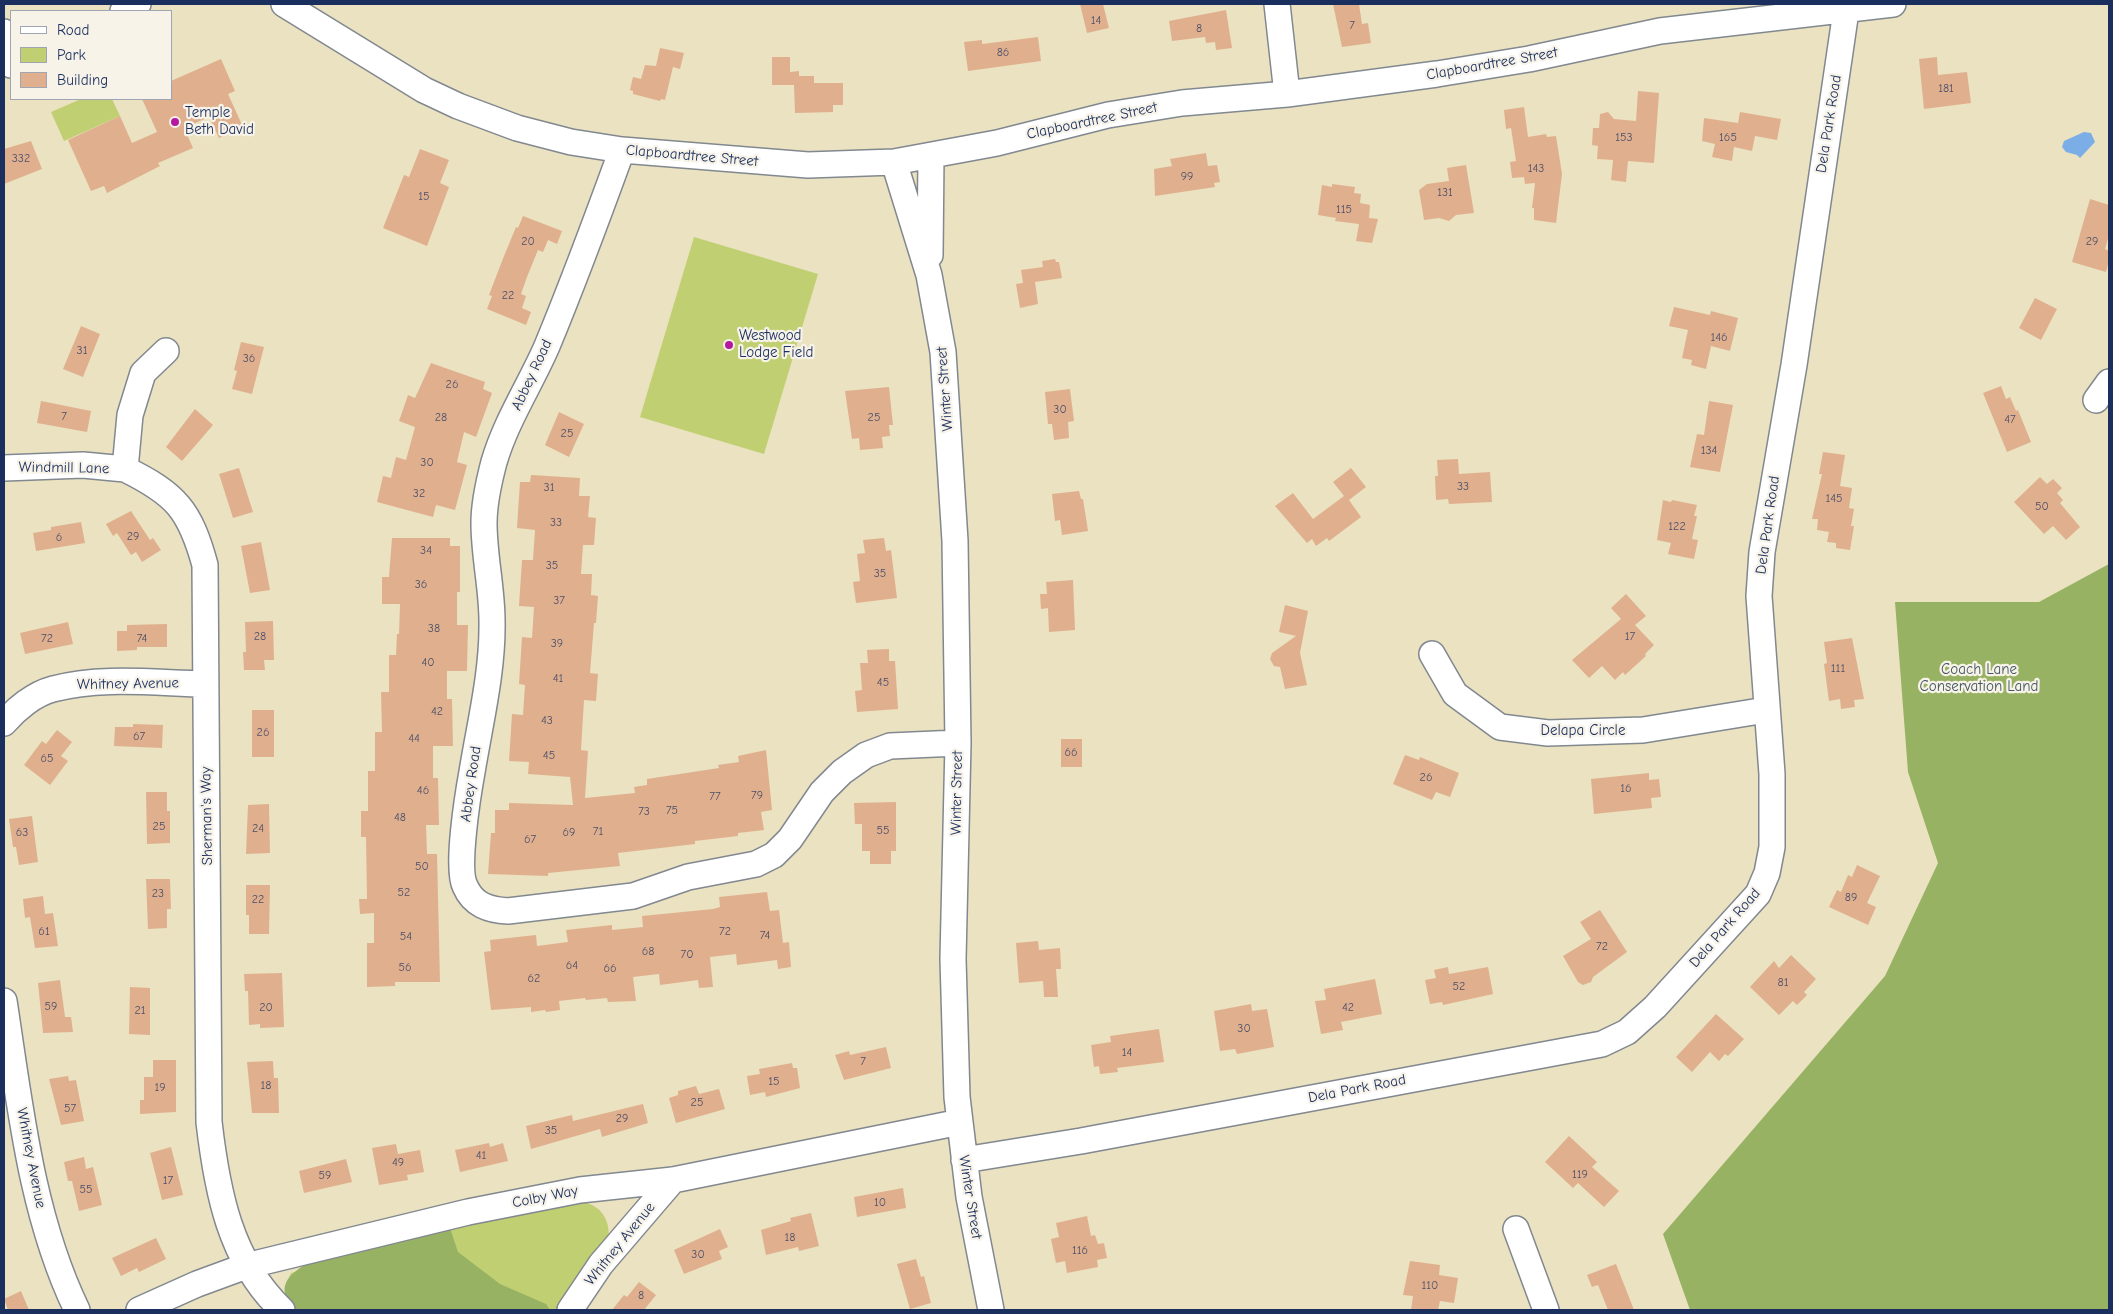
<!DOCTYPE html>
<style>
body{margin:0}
#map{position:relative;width:2113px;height:1314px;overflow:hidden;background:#eae2c0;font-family:"Comic Neue",sans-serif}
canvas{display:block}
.frame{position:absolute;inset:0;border:5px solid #1b2f5e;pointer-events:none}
.legend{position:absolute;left:10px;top:10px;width:162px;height:90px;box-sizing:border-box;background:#f7f3e8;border:1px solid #9fa5b1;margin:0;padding:6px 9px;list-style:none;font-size:15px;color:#1b2f5e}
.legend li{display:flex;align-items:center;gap:10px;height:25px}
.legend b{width:25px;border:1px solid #9fa5b1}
</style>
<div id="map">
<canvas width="2113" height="1314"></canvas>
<div class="frame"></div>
<ul class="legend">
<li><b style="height:6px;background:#fff"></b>Road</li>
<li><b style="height:14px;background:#c0cf71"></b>Park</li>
<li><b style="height:14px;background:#e0b08e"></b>Building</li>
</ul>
</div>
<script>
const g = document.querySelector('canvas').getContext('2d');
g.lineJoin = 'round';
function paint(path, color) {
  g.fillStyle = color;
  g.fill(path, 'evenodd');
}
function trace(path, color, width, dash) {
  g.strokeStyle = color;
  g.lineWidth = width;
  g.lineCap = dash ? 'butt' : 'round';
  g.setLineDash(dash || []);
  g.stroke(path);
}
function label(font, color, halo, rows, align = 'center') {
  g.font = font + ' "Comic Neue",sans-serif';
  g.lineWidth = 4.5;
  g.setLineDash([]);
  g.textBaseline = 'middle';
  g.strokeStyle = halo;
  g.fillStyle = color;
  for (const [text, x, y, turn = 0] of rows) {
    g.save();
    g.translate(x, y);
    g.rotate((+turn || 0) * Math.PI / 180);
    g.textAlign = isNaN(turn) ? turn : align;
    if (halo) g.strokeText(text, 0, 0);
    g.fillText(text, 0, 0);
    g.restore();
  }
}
const green = new Path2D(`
 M81,99H112L120,116L64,141L51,112Z
 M694,237L818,274L764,454L640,417Z
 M579,1201C600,1205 609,1216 609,1237L559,1310H296C286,1296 283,1290 291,1273L450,1228Z`);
const forest = new Path2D(`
 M2109,564V1310H1690L1663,1234L1885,976L1938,863L1908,772L1895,602H2039Z
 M450,1228L458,1252L500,1284L546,1304L550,1310H296C274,1289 287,1275 308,1263Z`);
const water = new Path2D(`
 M2084,132L2091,133L2095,142L2080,158L2077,155L2066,152L2062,147L2064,141Z`);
const building = new Path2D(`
 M1080,4H1103L1109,28L1087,33Z
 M1333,4H1359L1362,24L1368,23L1371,43L1342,47Z
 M1226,10L1232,48L1216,50L1215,42L1206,43L1205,37L1172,41L1169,21Z
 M1038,37L1041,61L968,71L964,42L982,40V44Z
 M660,48L684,53L680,69L673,67L665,100L661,99L660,101L633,94V91L630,90L633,77L641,79L645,65L656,66Z
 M772,57H790V72L799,71V76H814V83H843V105H833V112L795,113L794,85H772Z
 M1937,57L1938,75L1967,72L1971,103L1924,109L1919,59Z
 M221,59L235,91L228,94L243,127L219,138L209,117L184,128L193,148L158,163L160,166L107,193L104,186L91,191L68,140L120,116L132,143L157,132L142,99H171V81Z
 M1638,91L1659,93L1654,163L1628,161L1626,182L1611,180L1613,160L1597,159L1598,146L1592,145L1593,128H1599L1600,114L1608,112L1614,119L1636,121Z
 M1524,107L1528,137L1546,134L1547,137L1556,136L1562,174L1556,223L1534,220V208H1532L1535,183L1525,184L1524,177L1512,178L1510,162L1516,161L1511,128L1506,129L1504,110Z
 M1740,112L1781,119L1777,140L1755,136L1752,151L1734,147L1732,161L1712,157L1715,144L1702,141L1704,118L1738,123Z
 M31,141L42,169L4,184V149Z
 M420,149L449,160L440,183L449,187L427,246L383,228L404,175L409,177Z
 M1206,153L1208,166L1217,165L1220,182L1214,183L1215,187L1155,196L1154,169L1172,166L1170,159Z
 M1466,165L1474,213L1456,215L1449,221L1439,218L1424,220L1419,190L1427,184L1449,181L1447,168Z
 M1332,184L1355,187L1354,193L1361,194L1360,203L1370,205L1369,218L1378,219L1372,243L1356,241L1359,224L1335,221L1336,218L1318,215L1322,185L1332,187Z
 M2090,199L2109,205V235L2105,249L2109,251V260L2106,272L2072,262Z
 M523,216L562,231L557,244L548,240L543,252L538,250L527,277L521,294L526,296L522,308L531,312L526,325L487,309L492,296L489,295L504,256L516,227L518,228Z
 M1055,259L1056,262H1059L1062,278L1035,282L1038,304L1020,308L1016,284L1023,283L1021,270L1043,267L1042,261Z
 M2035,298L2057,309L2041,340L2019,328Z
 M1674,307L1710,315L1711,311L1738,318L1730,351L1711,346L1706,369L1691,365L1692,360L1682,358L1688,330L1669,326Z
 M81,326L100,334L83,377L63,369Z
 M241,342L264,347L252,394L232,389L237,371L234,370Z
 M431,363L485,382L483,389L492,393L476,437L464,432L457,462L467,465L455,510L436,505L433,517L377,502L383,476L391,478L396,457L406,460L415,427L399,421L408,395L415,398Z
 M2001,386L2006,399L2010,397L2016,411L2018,410L2031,442L2007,452L1983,393Z
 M889,387L893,425H889L890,436L882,437L883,448L860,450L859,438L852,439L845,391Z
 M1070,389L1074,421L1068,422L1069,438L1054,440L1052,424H1048L1045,392Z
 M41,401L91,411L87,432L37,423Z
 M1709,401L1733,405L1720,472L1690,467L1697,434L1704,435Z
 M195,409L213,425L182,461L166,447Z
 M559,412L584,424L569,457L545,445Z
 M1823,452L1845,455L1840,486L1852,488L1849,508L1854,509L1851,526H1854L1850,550L1836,548V543L1827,542L1829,532L1817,530L1818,519H1812L1822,474H1819Z
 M1458,459L1459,474L1490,472L1492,502L1449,504L1448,499L1436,500L1435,476H1438L1437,460Z
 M239,468L253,512L233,518L219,474Z
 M1351,468L1366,487L1349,500L1361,517L1329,541L1327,538L1316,546L1312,539L1307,543L1275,506L1293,493L1313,519L1344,496L1333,482Z
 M531,475L580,478L579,496H590L588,517L596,518L594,545H583L581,574H592L591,595L598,596L596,623H594L590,673L598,674L596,701L584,700L581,750L588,751L585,798L635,793L634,787L647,785V779L719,768L718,765L739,762L738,756L766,750L772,810L761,812L764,830L738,833V836L695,841V844L618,853L620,866L548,873V876L488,874L491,833H495V810H509V803L573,805L570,777L528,774L529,762L509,761L512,714L523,715L525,685L519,684L522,637L532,638L534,607L519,606L522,560H533L535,530L517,528L520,482H530Z
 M2040,477L2047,484L2053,479L2062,488L2057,493L2063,500L2060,503L2080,527L2066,540L2053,526L2044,534L2014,502Z
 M1079,491L1081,499H1083L1088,531L1062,535L1060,520L1055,521L1052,494Z
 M1663,500L1671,502L1672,500L1697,505L1694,516H1697L1692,539L1698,540L1694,559L1668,554L1671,543L1657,540Z
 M131,511L150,540L153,538L161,550L142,562L136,552L131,555L117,533L113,536L106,524Z
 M81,522L85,543L36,551L33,533L51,530V527Z
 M392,538H450V546H460V592H457V625H468L467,671H447V699H452L453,746H433V778H438L439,825H426L427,854H437L440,982H395V986L367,987V943H374V913L360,914L359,899H367L366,837H361V811H368V771H375V732H382L381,692H389V655H396L397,634H399L400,604H382V577H389Z
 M884,538L886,551L891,550L897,598L856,603L853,582L860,581L857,554L865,553L863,540Z
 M261,542L270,590L250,593L241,546Z
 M1073,580L1075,630L1049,632L1048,608L1041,609L1040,594H1047L1046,582Z
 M1626,594L1646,616L1635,625L1654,645L1645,654L1646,656L1625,675L1623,672L1615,680L1602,666L1589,678L1572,660L1621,619L1611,608Z
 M1285,605L1308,611L1300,653L1307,685L1285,689L1280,667L1274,666L1270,659L1272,653L1296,636L1279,632Z
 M273,621L274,660H264L265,670H244L243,652H246L245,622Z
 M68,622L73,644L25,654L20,633Z
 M167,624V647H137V650L117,651V631H127V625Z
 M1852,638L1864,699L1854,700L1855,707L1841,709L1840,699L1829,701L1824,664L1827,663L1824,642Z
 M889,649V661H895L898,709L857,712L855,691L862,690L860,663H868L867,650Z
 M252,710H274V757H252Z
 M133,724L163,725L162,748L114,746L115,727H133Z
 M57,730L72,742L61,756L68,761L50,785L24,765L42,741L46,744Z
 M1061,739H1082V767H1061Z
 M1405,755L1419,760L1420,757L1459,773L1450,797L1436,792L1432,800L1393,784Z
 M1649,773V780L1659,779L1661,797L1651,798L1652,808L1594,814L1591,779Z
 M146,792H167V811H170V843L147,844Z
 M896,802V851H891V864H870V851H862V824H855L854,803Z
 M269,804L270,853L246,854L248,805Z
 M32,816L38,862L19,865L16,847H13L9,819Z
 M1857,865L1880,876L1867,903L1876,907L1868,925L1829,907L1837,890L1841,892L1848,875L1852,877Z
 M146,879H170L171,909H167V928L148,929Z
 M246,885H270L269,934H249V915H246Z
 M767,892L770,911L779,910L783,943L789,942L791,967L778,969L777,960L737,965L736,954L710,957L713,987L699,988L698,980L660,985L659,974L633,977L636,1001L608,1002L607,998L586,1000L585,998L559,1001L560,1010L546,1012L545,1010L531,1012V1007L491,1010L484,952L491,951L490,940L536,935L537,946L568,942L566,930L612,925V930L643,927L642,916L713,909L720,907L719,897Z
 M43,896L45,914L53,913L58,946L35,948L30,917L25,918L23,899Z
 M1600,910L1627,952L1593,977L1591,982L1583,985L1578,982L1563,956L1591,939L1580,922Z
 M1038,941L1039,950L1060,948L1061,969H1056L1058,997H1044L1043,981L1019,983L1016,943Z
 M1791,955L1816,979L1804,992L1807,995L1797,1005L1793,1001L1779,1015L1750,987L1774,961L1779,968Z
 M1448,967L1449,974L1488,967L1493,994L1443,1005L1442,1002L1430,1004L1425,980L1436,978L1434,970Z
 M282,973L284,1027L260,1028V1024L249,1025L248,991H245L244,974Z
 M1375,979L1382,1014L1341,1022L1343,1030L1321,1034L1315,1001L1326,1000L1324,989Z
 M60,980L65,1017H71L73,1032L43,1033L38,983Z
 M130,987L150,988V1035L129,1034Z
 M1251,1004L1252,1011L1267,1009L1274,1047L1237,1054L1235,1049L1220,1051L1214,1011Z
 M1716,1014L1744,1039L1728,1056L1725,1054L1719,1061L1710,1052L1692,1072L1676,1057Z
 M1159,1029L1164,1062L1117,1068L1118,1072L1100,1074L1099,1066L1094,1067L1091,1045L1111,1042L1110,1036Z
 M886,1047L891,1068L844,1080L835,1055L849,1051L850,1055Z
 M153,1060H176V1112L140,1114V1100H144V1077H153Z
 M273,1061L274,1078H278L279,1113H252L247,1062Z
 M792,1063L793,1068H797L800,1088L766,1097L765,1092L750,1095L747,1076L760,1074L759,1069Z
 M68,1076L69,1081L76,1080L84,1121L61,1125L49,1079Z
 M696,1086L699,1094L719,1089L725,1109L676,1123L669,1098L678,1095V1091Z
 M643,1104L648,1123L602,1137L600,1129L531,1149L526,1126L572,1115L573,1121Z
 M1569,1136L1597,1162L1592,1167L1619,1191L1604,1207L1578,1183L1573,1188L1545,1162Z
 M489,1143L490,1147L503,1143L508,1161L460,1172L455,1150Z
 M396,1144L398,1154L420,1150L424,1172L407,1175L408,1180L379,1185L372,1148Z
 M171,1147L183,1195L162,1200L150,1153Z
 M84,1157L86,1169L93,1167L102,1205L79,1211L72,1181H68L64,1162Z
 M346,1159L352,1182L304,1193L299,1171Z
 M903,1188L906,1208L857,1217L854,1197Z
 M811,1213L819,1246L799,1251L798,1247L766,1255L761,1230L791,1221L790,1218Z
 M1087,1216L1091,1236L1095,1235L1098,1244L1104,1243L1107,1258L1097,1260L1098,1267L1067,1273L1065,1261L1056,1263L1051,1239L1059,1237L1056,1223Z
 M720,1229L728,1247L719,1251L722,1259L684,1274L674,1250Z
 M156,1238L166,1259L139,1272L137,1268L121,1276L112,1258Z
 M916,1259L921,1277L924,1276L931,1303L910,1309L897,1264Z
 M1410,1261L1440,1265L1439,1275L1458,1278L1454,1303L1440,1301L1438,1310H1411L1413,1296L1403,1295Z
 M1616,1264L1634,1310H1608L1598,1285L1592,1287L1587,1275Z
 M639,1282L656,1295L644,1310H612L624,1295L627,1297Z
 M21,1291L29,1310H8L4,1299Z`);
const minor = new Path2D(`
 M284,4L424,90L458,106L517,128L571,142L622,150L808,165L894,162L997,143L1108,115L1182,103L1287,94L1437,74L1529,59L1660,31L1893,4
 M1277,4L1287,94
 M123,11L138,4
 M4,32L11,65
 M622,150C598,216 574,281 547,346C530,385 506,421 494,462C489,481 484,503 484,523C484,556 492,588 492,621C493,671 480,723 472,772C468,794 456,868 465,886C473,905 489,910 508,911L633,896L688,877L756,864L774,855L790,839L822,792L842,772L866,755L890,746L958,743
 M894,162L929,275L943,352L955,541L958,743L953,959L957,1097L969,1197L991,1310
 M930,255L931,157
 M166,351L143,373L130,415L125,469C176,494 190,510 205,565L209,1122C217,1191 230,1261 282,1310
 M2096,400L2109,382
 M4,468L83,465L125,469
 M1432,654L1455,694L1500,727L1548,733L1643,730L1766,710
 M4,723C16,709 34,694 53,689C101,676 155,683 205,684
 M4,1001C20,1105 31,1215 77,1310
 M964,1160L1081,1141L1602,1044L1627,1032L1655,1007L1758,894L1767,873L1772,847V774L1759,596L1762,552L1794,365L1846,11
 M1516,1229L1546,1310
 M139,1310L197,1284L246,1266L468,1212L580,1190L673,1180L960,1122
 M570,1310L601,1264L673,1180`);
const markers = [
 [175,122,5,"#b5179e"],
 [729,345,5,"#b5179e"]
];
const numberNames = [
 ["14",1096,21],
 ["7",1352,26],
 ["8",1199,29],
 ["86",1003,53],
 ["181",1946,89],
 ["153",1624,138],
 ["165",1728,138],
 ["332",21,159],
 ["143",1536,169],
 ["99",1187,177],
 ["131",1445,193],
 ["15",424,197],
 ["115",1344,210],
 ["20",528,242],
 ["29",2092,242],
 ["22",508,296],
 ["146",1719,338],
 ["31",82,351],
 ["36",249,359],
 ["26",452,385],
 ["30",1060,410],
 ["7",64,417],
 ["28",441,418],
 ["25",874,418],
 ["47",2010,420],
 ["25",567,434],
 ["134",1709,451],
 ["30",427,463],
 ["33",1463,487],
 ["31",549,488],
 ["32",419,494],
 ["145",1834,499],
 ["50",2042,507],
 ["33",556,523],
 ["122",1677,527],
 ["29",133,537],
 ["6",59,538],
 ["34",426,551],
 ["35",552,566],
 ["35",880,574],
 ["36",421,585],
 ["37",559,601],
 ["38",434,629],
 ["28",260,637],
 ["17",1630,637],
 ["72",47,639],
 ["74",142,639],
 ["39",557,644],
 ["40",428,663],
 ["111",1838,669],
 ["41",558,679],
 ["45",883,683],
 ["42",437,712],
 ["43",547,721],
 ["26",263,733],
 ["67",139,737],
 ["44",414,739],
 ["66",1071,753],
 ["45",549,756],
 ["65",47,759],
 ["26",1426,778],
 ["16",1626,789],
 ["46",423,791],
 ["79",757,796],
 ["77",715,797],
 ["75",672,811],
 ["73",644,812],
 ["48",400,818],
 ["25",159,827],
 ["24",258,829],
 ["55",883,831],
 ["71",598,832],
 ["63",22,833],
 ["69",569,833],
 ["67",530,840],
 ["50",422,867],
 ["52",404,893],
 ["23",158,894],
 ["89",1851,898],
 ["22",258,900],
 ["61",44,932],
 ["72",725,932],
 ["74",765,936],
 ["54",406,937],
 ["72",1602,947],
 ["68",648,952],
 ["70",687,955],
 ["64",572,966],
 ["56",405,968],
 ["66",610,969],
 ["62",534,979],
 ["81",1783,983],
 ["52",1459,987],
 ["59",51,1007],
 ["20",266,1008],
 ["42",1348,1008],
 ["21",140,1011],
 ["30",1244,1029],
 ["14",1127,1053],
 ["7",863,1062],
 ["15",774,1082],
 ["18",266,1086],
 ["19",160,1088],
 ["25",697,1103],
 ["57",70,1109],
 ["29",622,1119],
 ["35",551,1131],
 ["41",481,1156],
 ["49",398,1163],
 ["119",1580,1175],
 ["59",325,1176],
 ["17",168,1181],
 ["55",86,1190],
 ["10",880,1203],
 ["18",790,1238],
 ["116",1080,1251],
 ["30",698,1255],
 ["110",1430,1286],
 ["8",641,1296]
];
const streetNames = [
 ["Clapboardtree Street",1492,64,-10],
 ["Clapboardtree Street",1092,121,-12],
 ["Dela Park Road",1829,124,-81],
 ["Clapboardtree Street",692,156,5],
 ["Abbey Road",532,375,-65],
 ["Winter Street",945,389,-94],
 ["Windmill Lane",64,468,1],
 ["Dela Park Road",1768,525,-82],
 ["Whitney Avenue",128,684,-1],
 ["Delapa Circle",1583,731],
 ["Abbey Road",471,784,-82],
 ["Winter Street",957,793,-89],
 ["Sherman's Way",207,816,-91],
 ["Dela Park Road",1725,928,-49],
 ["Dela Park Road",1357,1089,-11],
 ["Whitney Avenue",31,1158,79],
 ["Colby Way",545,1197,-11],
 ["Winter Street",970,1197,81],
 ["Whitney Avenue",620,1244,-51]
];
const poiNames = [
 ["Temple",185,113],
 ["Beth David",185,130],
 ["Westwood",739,336],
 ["Lodge Field",739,353]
];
const parkNames = [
 ["Coach Lane",1979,670],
 ["Conservation Land",1979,687]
];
paint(green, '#c0cf71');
paint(forest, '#98b263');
paint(water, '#7baee7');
paint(building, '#e0b08e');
trace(minor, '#82888f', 28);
trace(minor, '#fff', 25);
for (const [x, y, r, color] of markers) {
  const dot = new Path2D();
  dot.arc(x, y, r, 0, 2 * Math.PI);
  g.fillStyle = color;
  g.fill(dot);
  trace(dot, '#f7f3e8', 2);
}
label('12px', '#4c4f6a', null, numberNames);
label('15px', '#1b2f5e', '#f7f3e8', streetNames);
label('15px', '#1b2f5e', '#f7f3e8', poiNames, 'left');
label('15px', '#445763', '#f7f3e8', parkNames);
</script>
